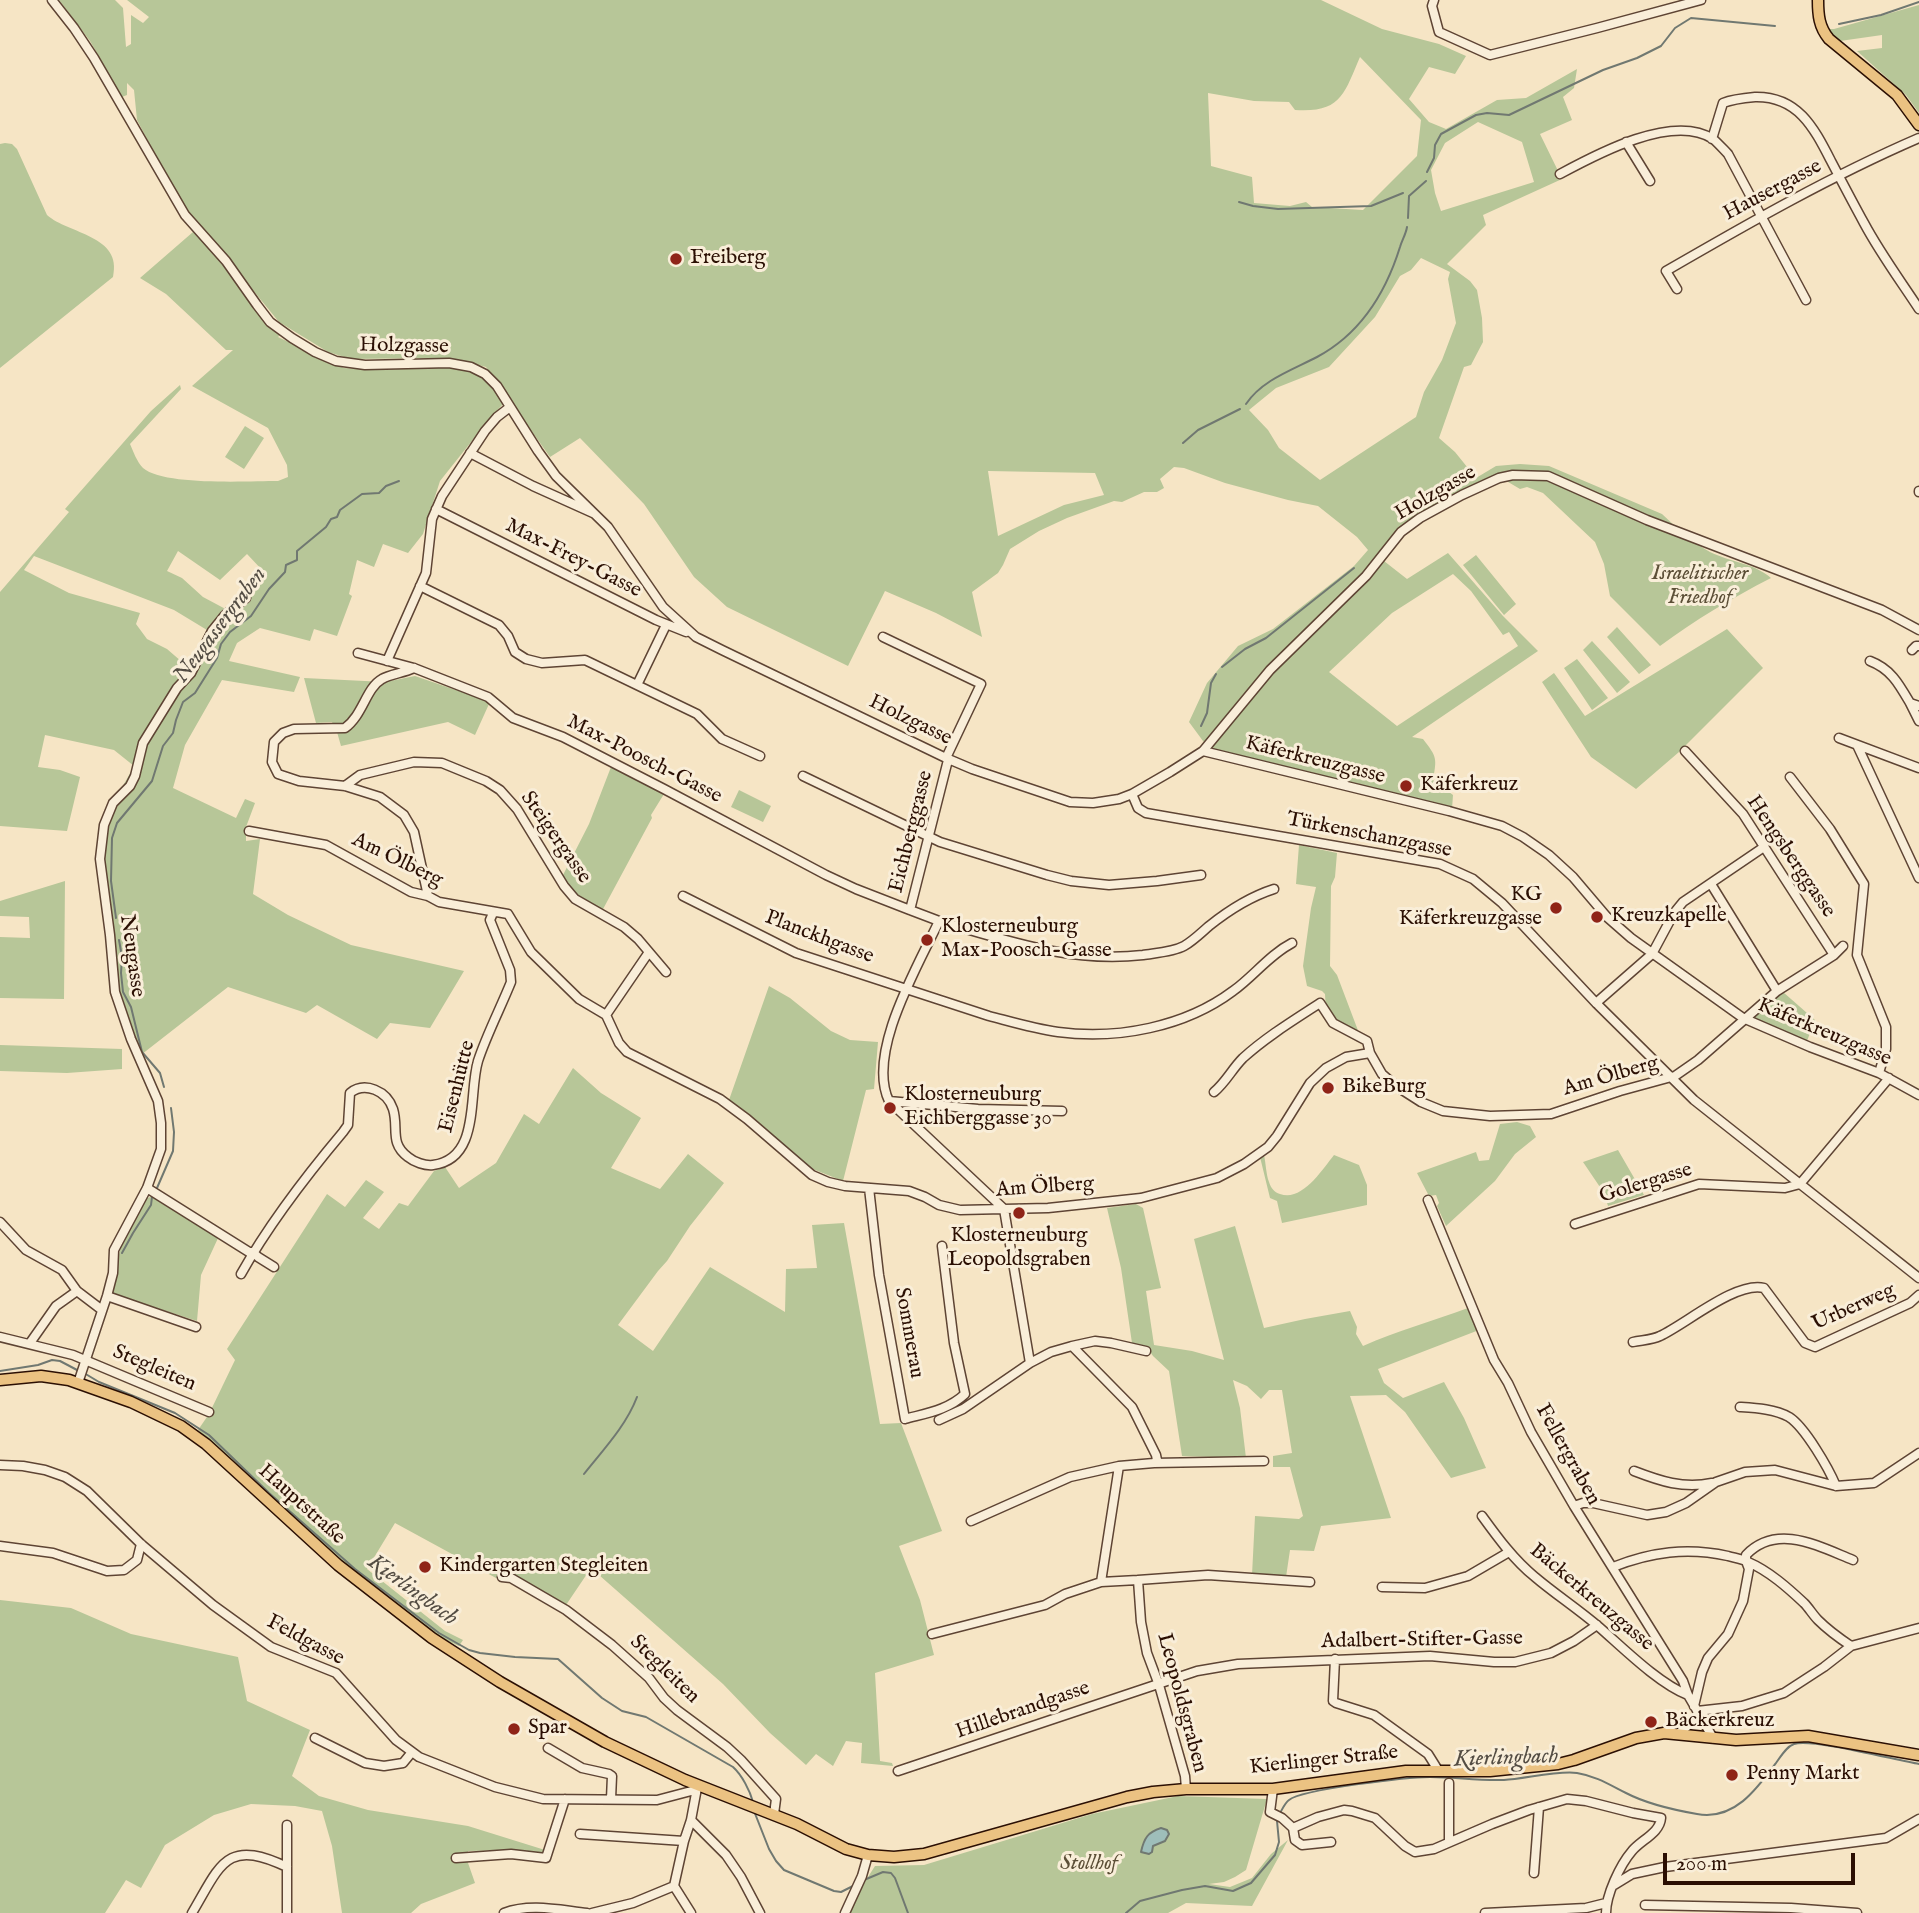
<!DOCTYPE html>
<meta charset="utf-8">
<style>
body{margin:0}
#map{position:relative;width:1919px;height:1913px;overflow:hidden;background:#f6e5c5;font-family:"IM FELL English",serif}
canvas{display:block}
.scale{position:absolute;left:1663px;top:1853px;width:192px;height:32px;box-sizing:border-box;border:4px solid #2b0f03;border-top:0;padding-left:9px;font-size:21px;line-height:24px;white-space:nowrap;color:#2b0f03;-webkit-text-stroke:5px #f9eed9;paint-order:stroke}
</style>
<div id="map">
<canvas width="1919" height="1913"></canvas>
<div class="scale">200 m</div>
</div>
<script>
const g = document.querySelector('canvas').getContext('2d');
g.lineJoin = 'round';
function paint(path, color) {
  g.fillStyle = color;
  g.fill(path, 'evenodd');
}
function trace(path, color, width, dash) {
  g.strokeStyle = color;
  g.lineWidth = width;
  g.lineCap = dash ? 'butt' : 'round';
  g.setLineDash(dash || []);
  g.stroke(path);
}
function label(font, color, halo, rows, align = 'center') {
  g.font = font + ' "IM FELL English",serif';
  g.lineWidth = 6;
  g.setLineDash([]);
  g.textBaseline = 'middle';
  g.strokeStyle = halo;
  g.fillStyle = color;
  for (const [text, x, y, turn = 0] of rows) {
    g.save();
    g.translate(x, y);
    g.rotate((+turn || 0) * Math.PI / 180);
    g.textAlign = isNaN(turn) ? turn : align;
    if (halo) g.strokeText(text, 0, 0);
    g.fillText(text, 0, 0);
    g.restore();
  }
}
const green = new Path2D(`
 M59,0H115L123,8L126,47L131,44V15L143,23L149,17L127,0H1321L1382,29L1439,44L1466,56L1455,74L1429,67L1409,99L1429,122L1446,129L1497,100L1526,98L1577,69L1574,88L1563,97L1572,120L1540,134L1562,179L1483,215L1486,225L1447,264L1470,281L1477,290L1482,318L1483,342L1471,365L1464,367L1439,438L1455,452L1476,478L1496,466L1520,464L1549,466L1662,514C1676,527 1693,543 1710,552C1730,562 1754,563 1771,578C1732,598 1695,620 1660,646L1610,596L1604,564L1595,542L1543,493L1527,487L1520,489L1498,476L1416,514L1382,549L1384,561L1407,579L1448,553L1503,616L1538,651L1412,737L1423,739C1437,757 1437,758 1433,780L1453,795L1452,809L1213,751L1203,741L1189,722L1207,683L1238,646L1273,629L1354,566L1368,550L1357,537L1318,506L1288,500L1225,483L1184,468L1174,467L1160,479L1164,488L1157,492H1144L1122,502L1114,501L1067,518L1039,531L1010,549L1003,565L998,573L972,592L982,637L936,613L885,591L848,666L727,607L694,577L644,504L580,438L550,457L486,367L460,360L433,358L351,359L328,352L279,322L179,200L137,120L134,90L127,83V95L122,97L90,41ZM1360,57L1421,120L1417,156L1363,210L1312,207L1306,202L1290,206L1254,203L1252,177L1211,166L1208,93L1254,101L1289,102L1295,110C1341,113 1344,94 1360,57ZM1478,122L1522,142L1534,182L1441,211L1435,193L1431,170L1445,143ZM1421,258L1450,272L1448,279L1456,323L1442,360L1424,392L1416,417L1320,480L1279,448L1268,430L1249,410L1276,388L1329,367L1375,317L1400,276L1411,270ZM988,471L1095,473L1104,495L1064,505L998,536ZM1453,574L1471,591L1503,635L1509,632L1518,646L1397,726L1329,672L1392,613Z
 M1919,5V113L1906,95L1857,51L1882,48V35L1840,41L1832,38L1826,29H1834Z
 M5,143L12,144L17,149L47,215C68,234 123,235 113,277L0,368V144Z
 M193,232L208,245L281,334L278,337L344,368L375,370L446,367L470,370L483,376L493,385L504,403L491,417L440,481L423,534L408,553L383,544L374,567L357,560L349,594L352,596L337,636L314,629L310,641L260,628L237,643L229,661L300,677L294,692L222,680L185,745L173,788L236,818L245,799L255,803L246,827V841L260,839L253,894L288,915L351,945L464,971L430,1028L390,1023L377,1039L317,1005L306,1013L228,987L137,1058L113,995L99,858L105,818L134,766L114,750L45,735L38,767L60,770L80,777L67,831L0,826V592L69,512L65,509L151,411L180,385L181,389L130,444C133,451 137,462 143,468C164,486 248,481 278,481L288,477L287,465L268,428L192,386L233,350H226L166,294L140,278ZM178,551L220,580L247,554L264,572L233,613L203,597L182,578L167,571ZM34,556L174,610L207,630L201,649L189,668L167,649L147,639L136,624L140,613L69,593L24,570Z
 M245,426L264,438L244,469L225,457Z
 M1476,555L1516,604L1504,615L1463,565Z
 M1617,627L1651,665L1639,674L1607,637Z
 M1727,629L1763,668L1679,752L1636,789L1591,757L1542,682L1554,673L1585,716Z
 M1592,641L1630,682L1617,693L1583,650Z
 M1577,659L1608,698L1592,710L1564,668Z
 M415,676L485,700L489,704L475,735L448,722L341,746L337,732L332,722L316,723L304,678L385,682Z
 M611,767L664,794L651,815L652,818L602,911C584,901 572,893 563,875L589,824Z
 M739,790L771,806L763,822L731,807Z
 M1299,845L1337,853L1335,877L1331,886L1330,966L1337,975L1362,1041L1339,1031L1326,1011L1325,994L1322,991L1307,986L1303,966L1311,908L1316,887L1296,884Z
 M65,881L64,999L0,998V937L30,938L29,917L0,916V901Z
 M769,986L790,998L831,1031L850,1040L878,1042L874,1089L866,1090L843,1181L810,1168L763,1126L729,1100Z
 M1783,992L1815,1020L1807,1041L1750,1019Z
 M0,1045L122,1049V1069L67,1073L0,1071Z
 M573,1068L601,1093L641,1118L611,1168L660,1189L688,1154L724,1183L690,1226L667,1261L658,1271L618,1325L653,1351L710,1267L785,1312L786,1269L817,1268L812,1225L844,1223L880,1424L901,1423L942,1531L899,1546L920,1600L934,1655L875,1673L880,1761L892,1763L893,1766L861,1763L862,1743L846,1741L833,1766L816,1754L806,1765L770,1733L723,1684L591,1568L566,1605L510,1575L496,1578L395,1523L367,1569L445,1631L463,1640L459,1646L441,1638L348,1567L198,1430L209,1414L235,1360L227,1349L327,1194L345,1207L366,1180L384,1192L363,1218L379,1229L399,1203L408,1206L434,1171L445,1167L459,1188L496,1163L524,1114L539,1124Z
 M1517,1122L1530,1126L1536,1137L1515,1154L1495,1181L1446,1226L1437,1206L1439,1203L1436,1195L1429,1196L1417,1173L1476,1152L1479,1161L1489,1160L1500,1124Z
 M1618,1150L1644,1195L1608,1206L1604,1193L1583,1162Z
 M1264,1155C1266,1164 1266,1174 1269,1182C1271,1188 1274,1192 1280,1194C1302,1202 1322,1170 1334,1155L1359,1165L1367,1185V1205L1282,1223L1277,1201L1270,1198L1260,1157Z
 M154,1196L219,1236L201,1275L197,1321L110,1293L121,1246L147,1198Z
 M1136,1204L1143,1208L1161,1288L1146,1291L1154,1345L1192,1351L1224,1360L1194,1239L1235,1226L1264,1328L1305,1319L1350,1311L1357,1327L1356,1334L1363,1346C1397,1331 1433,1321 1468,1308L1479,1330L1378,1369L1384,1383L1403,1398L1444,1382L1464,1418L1486,1468L1451,1478L1405,1412L1386,1395L1350,1396L1391,1518L1321,1526L1314,1551L1290,1550L1286,1577L1252,1575L1255,1516L1299,1519L1303,1516L1290,1467H1273V1456L1292,1453L1282,1390H1269L1261,1399L1247,1386L1233,1380L1240,1408L1246,1458L1182,1456L1169,1371L1153,1356L1148,1349L1132,1343L1121,1268L1107,1208Z
 M0,1600L71,1608L131,1634L238,1657L247,1701L310,1730L292,1776L319,1796L368,1810L468,1826L545,1850L542,1853L521,1850L468,1851L467,1860L475,1883L421,1904L411,1913H342L332,1846L322,1811L295,1806L251,1804L214,1815L165,1845L141,1888L126,1880L105,1913H0Z
 M1178,1796L1267,1799L1246,1870L1235,1877L1224,1882L1209,1884L1230,1887L1252,1878L1271,1854L1288,1840L1252,1906L1186,1903L1168,1913H850L861,1888L875,1866L924,1865L1092,1814Z`);
const water = new Path2D(`
 M1161,1828L1167,1830L1169,1834L1165,1841L1153,1846L1152,1852L1149,1854L1141,1852C1144,1838 1148,1832 1161,1828Z`);
const stream = new Path2D(`
 M1839,24L1881,15L1919,2
 M1427,172L1434,158L1435,145L1441,134L1476,115L1487,113L1509,115L1603,70L1637,58L1661,46L1675,28L1691,18L1775,26
 M1239,202L1253,206L1278,209L1371,206L1403,193
 M1408,218L1409,196L1426,181
 M1246,404C1262,380 1292,370 1317,357C1360,334 1386,292 1400,247C1402,240 1406,234 1407,227
 M1183,443L1198,430L1240,409
 M1222,667L1245,649L1266,638L1354,568
 M1201,726L1207,713L1211,683L1216,674
 M116,918L111,881L112,838L117,823L152,781L163,746L173,733L176,720L183,702L195,693L217,658L221,644L230,632L251,616L269,589L285,572L286,565L297,560V551L326,527L331,519L337,517L340,510L362,494L379,493L386,486L399,481
 M119,940L122,957L121,973L123,992L131,1007L142,1052L160,1073L164,1087
 M157,1188L173,1151L174,1132L171,1108
 M122,1253L133,1233L151,1205L152,1197
 M0,1371L38,1365L52,1360L60,1361L79,1371
 M84,1373L99,1382L175,1413L209,1435L269,1493L355,1569L439,1633L469,1650L480,1653L515,1657L558,1659L602,1698L622,1711L646,1717L733,1767C742,1775 750,1791 753,1802
 M584,1474C603,1450 626,1426 637,1397
 M754,1811L769,1849L776,1861L784,1870L834,1891L841,1892L853,1886
 M1280,1813C1283,1808 1285,1803 1289,1800C1302,1789 1409,1777 1430,1777C1454,1777 1479,1781 1504,1780C1524,1779 1559,1770 1577,1773C1596,1776 1610,1785 1626,1793C1647,1804 1674,1810 1697,1814C1734,1821 1757,1789 1776,1763C1781,1756 1786,1747 1794,1744C1812,1738 1895,1760 1919,1764
 M864,1880L883,1872L891,1873L895,1878L908,1913
 M1126,1913L1140,1901L1182,1890L1205,1886L1233,1891L1251,1883L1275,1855L1279,1842L1277,1821L1278,1818`);
const minor = new Path2D(`
 M52,0L74,28L94,58L185,215L226,261L257,305L270,322L292,338L315,352L336,361L365,365L449,363L471,367L485,374L497,386L538,451L556,476L608,527L663,607L696,637L722,650L946,758L972,769L1070,802L1093,803L1119,799L1132,794L1170,772L1203,751L1270,670L1366,576L1401,532L1420,518L1462,495L1499,478L1513,475L1548,476L1647,520L1882,610L1919,630
 M1434,0L1432,6L1439,32L1490,55L1597,28L1701,0
 M1712,139L1723,103C1733,99 1744,98 1755,97C1798,96 1814,128 1831,161C1842,182 1853,203 1864,223C1880,253 1900,280 1919,309
 M1626,142L1650,181
 M1560,174C1597,154 1673,113 1713,139C1718,143 1724,150 1728,154L1806,300
 M1677,289L1666,271C1749,223 1831,176 1919,138
 M470,453L533,486L593,513
 M1919,491V492
 M436,509L656,620L686,632
 M420,586L499,625L508,636L515,652L526,659L542,663L585,660L697,714L722,739L760,756
 M883,637L981,684L946,758
 M1912,650L1916,646H1919
 M358,653L414,668L488,697L513,718L563,737L664,789L826,875L856,889L910,910
 M387,661L426,573L432,519L442,496L485,431L497,417L510,407
 M1870,661C1891,669 1899,684 1910,703L1919,706
 M414,668C404,673 390,674 382,679C366,688 363,715 345,728L294,729L283,733L274,742L272,762L278,774L299,781L345,786L380,797L404,815L414,832L428,896
 M637,685L666,625
 M1910,703L1919,721
 M1839,738L1919,768
 M1857,745L1919,878
 M1203,751L1449,811L1502,826L1523,837L1549,855L1573,877L1607,917L1631,938L1743,1018L1810,1047L1879,1073L1919,1095
 M1685,751L1743,814L1834,955
 M948,760L910,910L939,921C918,966 866,1053 889,1101L1004,1209
 M803,776L940,842L1047,875L1071,881L1109,885L1157,881L1201,875
 M1790,777L1830,829L1864,884L1857,955L1886,1027V1049L1879,1073
 M345,786L360,775L414,762L442,763L486,781L500,790L517,809L564,886L575,899L624,927L638,939L666,972
 M1132,794L1138,808L1146,813L1440,864L1473,879L1502,903L1596,1003L1694,1100L1919,1278
 M249,831L326,845L411,892L428,896L439,902L508,914L531,952L579,999L606,1015L619,1043L627,1052L720,1099L747,1119L812,1175L828,1182L845,1186L909,1191L925,1197L939,1205L960,1210L1048,1208L1141,1198L1217,1178L1244,1164L1268,1147L1277,1136L1310,1083L1326,1068L1346,1057L1370,1053L1382,1074L1396,1086L1421,1102L1443,1111L1490,1116L1551,1114L1620,1091L1675,1076L1698,1060L1777,991L1834,955L1843,946
 M1711,884L1777,991
 M683,896L796,953L989,1016C1012,1022 1035,1029 1058,1032C1117,1040 1185,1027 1233,991C1254,976 1269,955 1292,943
 M939,921C1009,941 1069,963 1143,955C1155,953 1173,952 1184,946C1193,941 1202,932 1209,926C1229,910 1249,897 1274,889
 M1596,1003L1652,954L1674,913L1683,902L1764,847
 M606,1015L649,952
 M1214,1092C1226,1082 1232,1069 1243,1058C1266,1037 1294,1020 1320,1003L1333,1023L1367,1041L1370,1053
 M889,1101L978,1109L1062,1111
 M147,1188L249,1252H253L258,1257L274,1267
 M869,1188L879,1275L905,1419C927,1413 948,1410 965,1394L954,1343L942,1246
 M1428,1200L1494,1360L1508,1383L1531,1432L1574,1506L1683,1681L1688,1695L1713,1738
 M1004,1209L1030,1363L1051,1352L1072,1346L1132,1407L1156,1455L1157,1460L1154,1463L1119,1466L1101,1582L1138,1580L1141,1622L1147,1653L1159,1685L1185,1776L1186,1789
 M0,1222L26,1250L62,1270L77,1291L102,1310
 M1575,1224L1699,1184L1785,1188L1800,1184L1889,1078
 M241,1274C269,1224 306,1176 343,1132L348,1125L350,1093C365,1081 387,1091 393,1109C399,1128 389,1143 408,1157C414,1162 425,1166 433,1165C481,1159 468,1094 478,1061C486,1036 501,1007 511,982L510,970L490,920L493,913
 M107,1296L196,1327
 M0,1337L73,1355L209,1412
 M1633,1342C1642,1340 1652,1340 1660,1336C1686,1324 1736,1281 1764,1288L1805,1343L1815,1347L1910,1303L1919,1295
 M30,1343L56,1306L77,1291
 M1072,1346L1095,1341L1111,1343L1146,1351
 M78,1383L107,1296L113,1273L114,1250L147,1188L161,1149V1123L158,1101L131,1039L115,992L110,935L100,859L104,825L113,803L130,786L135,776L143,743L177,688L191,673L212,631L225,615L246,598
 M1740,1407C1756,1408 1775,1409 1789,1417C1805,1427 1829,1469 1836,1486
 M939,1420L963,1409L1030,1363
 M1154,1463L1264,1461
 M0,1465L23,1466L45,1470L65,1477L87,1491L141,1544L213,1605L271,1647L336,1673L396,1740L419,1757L495,1787L543,1799L657,1800L695,1790
 M1634,1471C1660,1481 1683,1489 1712,1483
 M1574,1506L1583,1503H1593L1647,1515L1666,1512L1686,1503L1716,1482L1745,1472L1775,1470L1836,1486L1874,1483L1919,1453
 M1482,1516C1498,1538 1514,1560 1535,1577C1555,1594 1578,1609 1599,1627C1622,1647 1659,1684 1688,1695
 M971,1521L1070,1477L1119,1466
 M0,1546L53,1553L107,1571L124,1570L137,1560L141,1544
 M1613,1567C1651,1552 1687,1547 1728,1556C1735,1558 1742,1559 1748,1562C1769,1571 1788,1588 1804,1603C1809,1608 1813,1615 1818,1620C1828,1630 1839,1638 1851,1646
 M502,1577L511,1578L566,1610L612,1645L649,1678L664,1698L677,1710L727,1747L741,1760L776,1799L774,1814
 M1138,1580L1208,1575L1310,1582
 M1382,1587L1425,1588L1468,1576L1509,1552
 M932,1634L1045,1605L1065,1594L1101,1582
 M1335,1659L1333,1701L1336,1703L1374,1715L1428,1754L1438,1770
 M1694,1706L1702,1672L1708,1658L1728,1634L1743,1601L1749,1569L1746,1561V1555C1777,1523 1818,1546 1853,1560
 M1697,1711L1742,1706L1784,1693L1824,1667L1851,1646L1919,1628
 M1679,1733L1700,1716
 M315,1738L365,1763L384,1766L403,1763L412,1752
 M548,1748L582,1768L609,1774L612,1776L611,1799
 M898,1771L1197,1671L1238,1664L1430,1656L1494,1662H1515L1551,1653L1574,1641L1597,1625
 M1273,1789L1270,1812L1282,1818L1293,1828L1318,1817L1344,1810L1352,1811L1375,1818L1405,1846L1415,1852L1434,1849L1492,1824L1529,1810L1567,1799L1586,1801L1633,1813L1661,1818C1660,1833 1641,1840 1632,1851C1620,1865 1606,1895 1606,1913
 M691,1820L726,1855L741,1877L760,1913
 M287,1825V1913
 M1293,1828L1295,1840L1302,1845L1331,1842
 M580,1834L684,1841
 M1449,1842V1783
 M456,1858L511,1854L546,1858L565,1799
 M1534,1873L1539,1807
 M1614,1885L1632,1874L1665,1867L1886,1838L1919,1819
 M674,1886L691,1913
 M1645,1905L1791,1908L1857,1913
 M192,1913C221,1864 226,1838 287,1867
 M504,1913C530,1903 559,1910 587,1913
 M592,1913L633,1903L674,1886L684,1841L691,1820L697,1788
 M845,1913L862,1876L868,1855
 M1485,1913L1586,1908L1606,1903`);
const major = new Path2D(`
 M1818,0C1818,15 1819,27 1829,39L1897,95L1919,125
 M0,1380L41,1376L69,1380L131,1402L181,1426L206,1444L338,1565L432,1638L500,1682L605,1742L685,1780L797,1824L846,1849L868,1855L894,1857L924,1854L1127,1797L1153,1792L1186,1789H1273L1406,1771H1490L1558,1764L1574,1760L1636,1738L1664,1733L1736,1740L1808,1736L1919,1755`);
const markers = [
 [676,259,7,"#8f2418"],
 [1406,786,7,"#8f2418"],
 [1556,908,7,"#8f2418"],
 [1597,917,7,"#8f2418"],
 [927,940,7,"#8f2418"],
 [1328,1088,7,"#8f2418"],
 [890,1108,7,"#8f2418"],
 [1019,1213,7,"#8f2418"],
 [425,1567,7,"#8f2418"],
 [1651,1722,7,"#8f2418"],
 [514,1729,7,"#8f2418"],
 [1732,1775,7,"#8f2418"]
];
const streetNames = [
 ["Hausergasse",1773,191,-28],
 ["Holzgasse",404,347,1],
 ["Holzgasse",1436,494,-30],
 ["Max-Frey-Gasse",573,559,27],
 ["Holzgasse",910,721,26],
 ["Max-Poosch-Gasse",644,760,27],
 ["Käferkreuzgasse",1315,761,14],
 ["Eichberggasse",912,832,-76],
 ["Türkenschanzgasse",1369,836,11],
 ["Steigergasse",555,838,55],
 ["Hengsberggasse",1790,857,56],
 ["Am Ölberg",397,861,26],
 ["Planckhgasse",819,938,21],
 ["Neugasse",131,956,82],
 ["Käferkreuzgasse",1824,1033,23],
 ["Am Ölberg",1611,1077,-16],
 ["Eisenhütte",458,1087,-76],
 ["Golergasse",1646,1184,-17],
 ["Am Ölberg",1045,1188,-4],
 ["Urberweg",1854,1308,-24],
 ["Sommerau",908,1333,80],
 ["Stegleiten",154,1369,23],
 ["Fellergraben",1567,1455,61],
 ["Hauptstraße",301,1505,42],
 ["Bäckerkreuzgasse",1591,1598,40],
 ["Feldgasse",305,1641,28],
 ["Adalbert-Stifter-Gasse",1422,1641,-1],
 ["Stegleiten",664,1670,44],
 ["Leopoldsgraben",1181,1703,75],
 ["Hillebrandgasse",1023,1711,-19],
 ["Kierlinger Straße",1324,1761,-6]
];
const poiNames = [
 ["Freiberg",690,259],
 ["Käferkreuz",1420,786],
 ["KG",1542,896,"right"],
 ["Käferkreuzgasse",1542,920,"right"],
 ["Kreuzkapelle",1611,917],
 ["Klosterneuburg",941,928],
 ["Max-Poosch-Gasse",941,952],
 ["BikeBurg",1342,1088],
 ["Klosterneuburg",904,1096],
 ["Eichberggasse 30",904,1120],
 ["Klosterneuburg",1019,1237,"center"],
 ["Leopoldsgraben",1019,1261,"center"],
 ["Kindergarten Stegleiten",439,1567],
 ["Bäckerkreuz",1665,1722],
 ["Spar",528,1729],
 ["Penny Markt",1746,1775]
];
const parkNames = [
 ["Israelitischer",1700,575],
 ["Friedhof",1700,599],
 ["Stollhof",1089,1865]
];
const waterNames = [
 ["Neugassergraben",221,626,-53],
 ["Kierlingbach",412,1591,36],
 ["Kierlingbach",1506,1759,-2]
];
paint(green, '#b7c698');
paint(water, '#9ebeba');
trace(water, '#707871', 2);
trace(stream, '#707871', 2);
trace(minor, '#5e4434', 11);
trace(major, '#2b0f03', 13);
trace(minor, '#f9eed9', 8);
trace(major, '#ebc282', 10);
for (const [x, y, r, color] of markers) {
  const dot = new Path2D();
  dot.arc(x, y, r, 0, 2 * Math.PI);
  g.fillStyle = color;
  g.fill(dot);
  trace(dot, '#f9eed9', 2.5);
}
label('21px', '#2b0f03', '#f9eed9', streetNames);
label('21px', '#2b0f03', '#f9eed9', poiNames, 'left');
label('italic 21px', '#5c4f37', '#f9eed9', parkNames);
label('italic 23px', '#534c43', '#f9eed9', waterNames);
</script>
